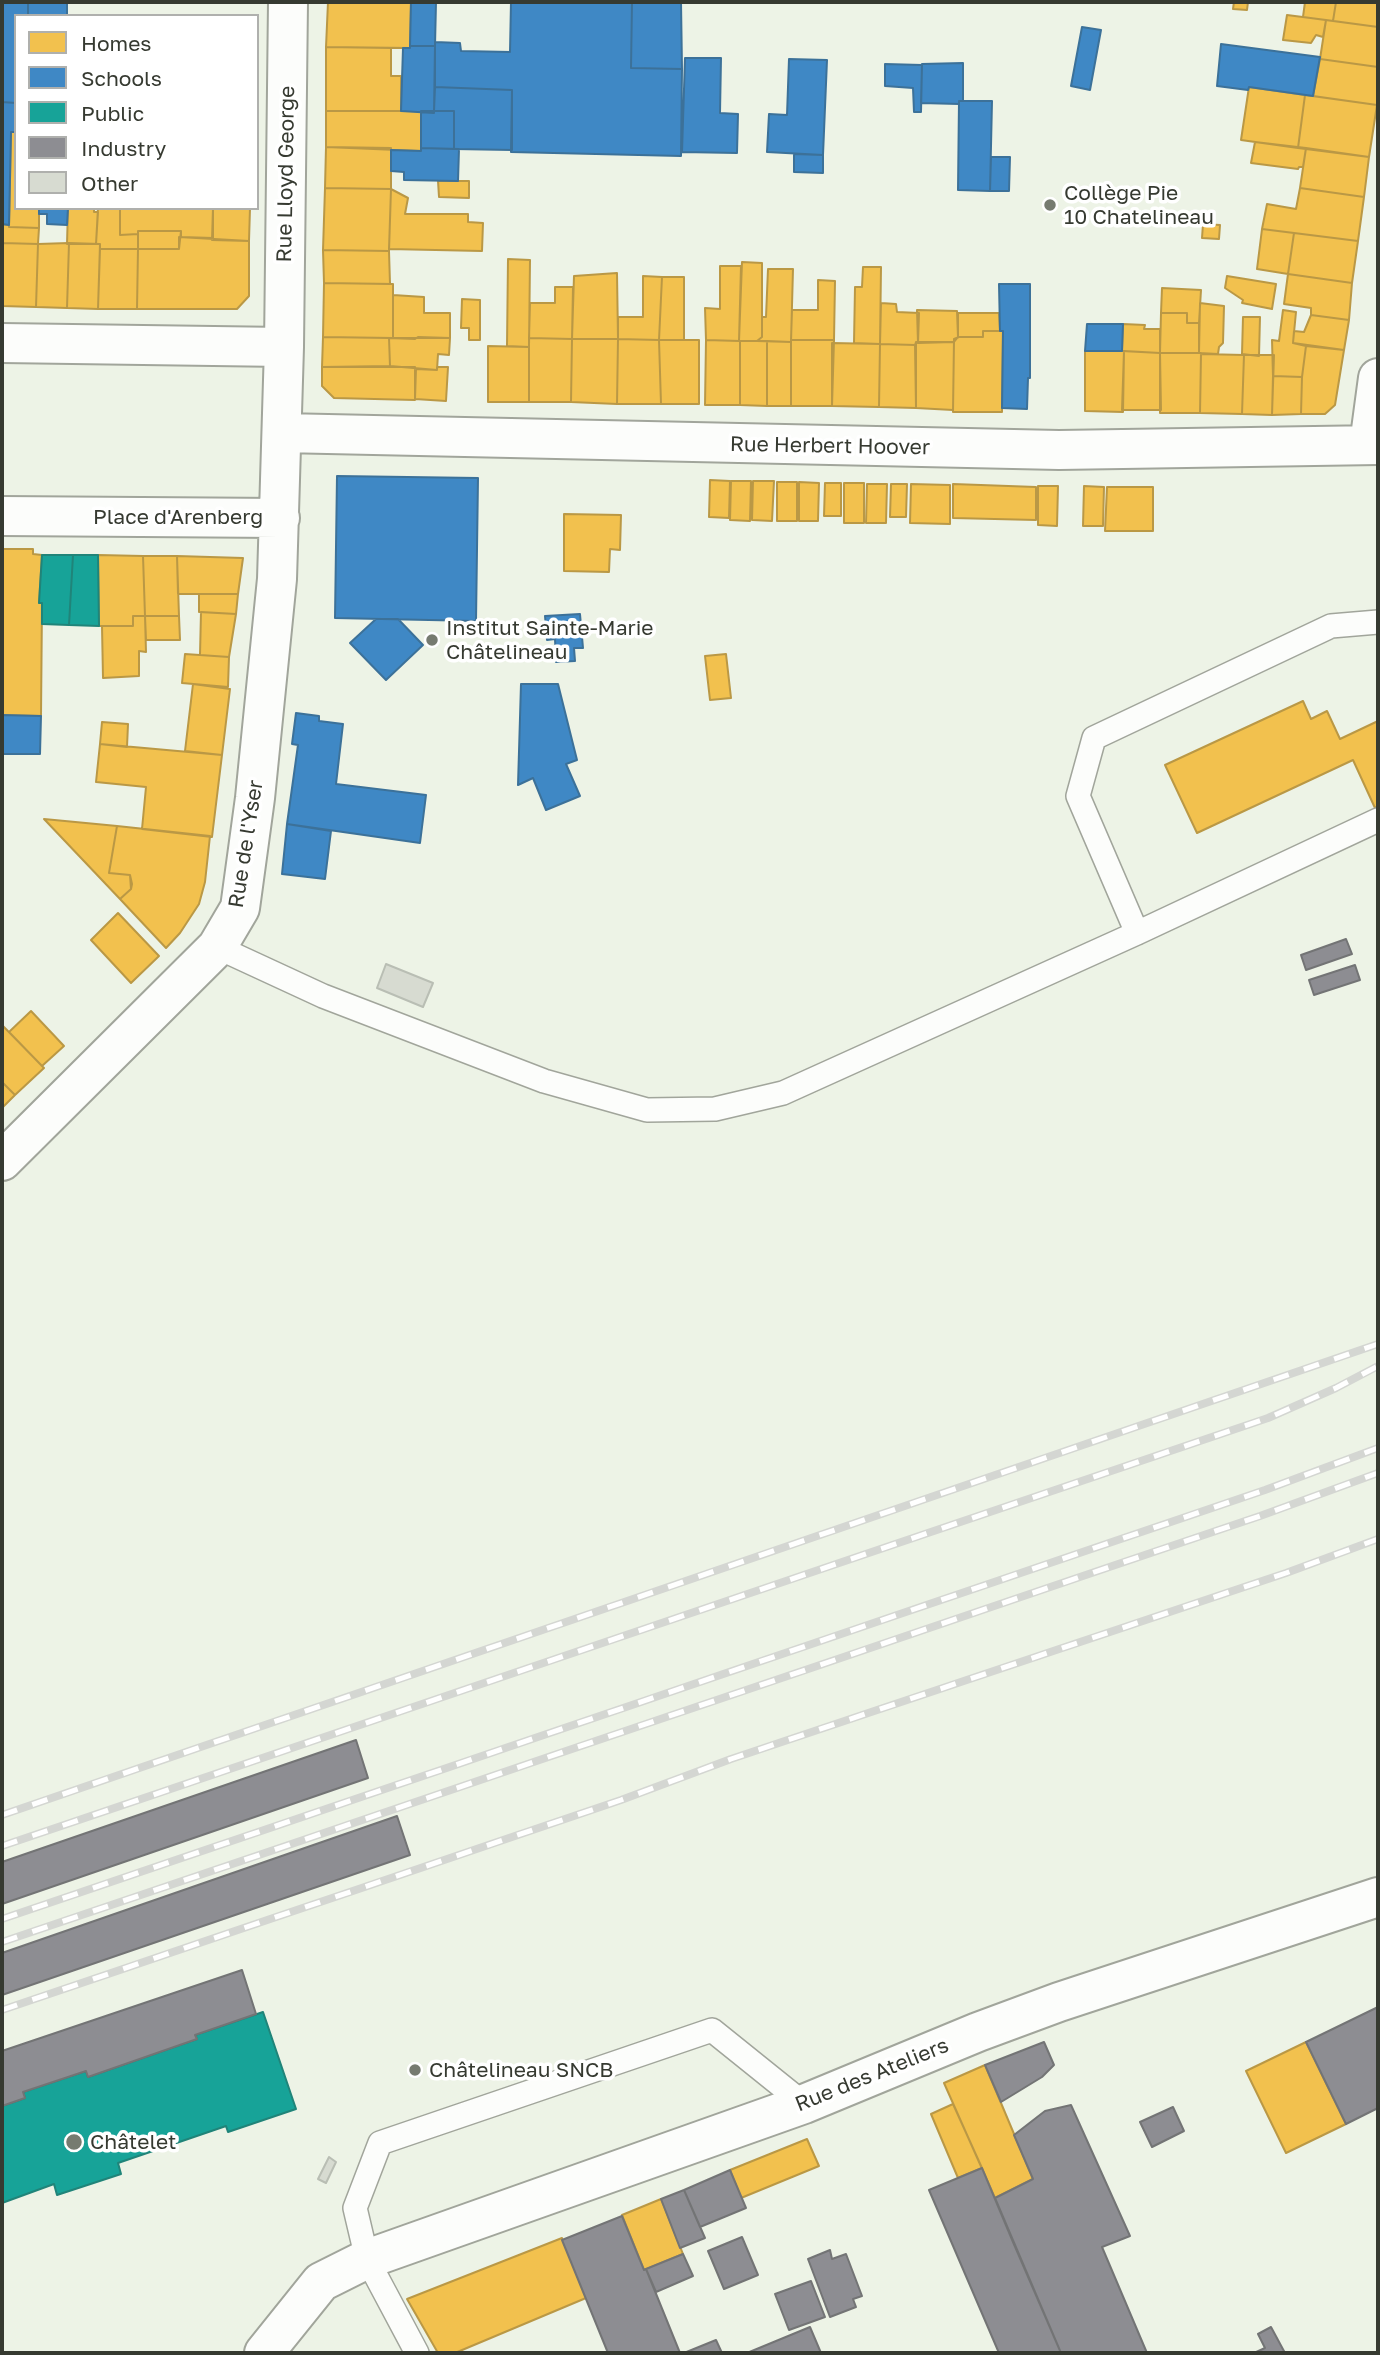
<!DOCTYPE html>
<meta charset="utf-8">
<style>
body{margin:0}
#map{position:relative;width:1380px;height:2355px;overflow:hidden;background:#edf3e6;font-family:"Golos Text",sans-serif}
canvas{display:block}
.frame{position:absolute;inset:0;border:4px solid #363a31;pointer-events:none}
.legend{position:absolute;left:14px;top:14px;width:245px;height:196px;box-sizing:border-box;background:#fff;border:2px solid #afb0ad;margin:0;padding:9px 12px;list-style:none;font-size:21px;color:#363a31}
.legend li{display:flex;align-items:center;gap:14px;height:35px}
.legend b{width:35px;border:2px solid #afb0ad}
</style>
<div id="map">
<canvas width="1380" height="2355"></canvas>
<div class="frame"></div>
<ul class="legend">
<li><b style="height:19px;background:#f2c14e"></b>Homes</li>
<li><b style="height:19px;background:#3f88c5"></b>Schools</li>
<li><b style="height:19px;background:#17a398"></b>Public</li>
<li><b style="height:19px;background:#8d8d92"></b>Industry</li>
<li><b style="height:19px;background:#d7dbd1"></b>Other</li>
</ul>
</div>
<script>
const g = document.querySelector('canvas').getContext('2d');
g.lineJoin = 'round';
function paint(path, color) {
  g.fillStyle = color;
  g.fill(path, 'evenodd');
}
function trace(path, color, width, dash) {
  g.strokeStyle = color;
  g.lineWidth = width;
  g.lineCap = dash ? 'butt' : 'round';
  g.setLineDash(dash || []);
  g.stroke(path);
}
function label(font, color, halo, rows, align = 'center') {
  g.font = font + ' "Golos Text",sans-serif';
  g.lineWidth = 7;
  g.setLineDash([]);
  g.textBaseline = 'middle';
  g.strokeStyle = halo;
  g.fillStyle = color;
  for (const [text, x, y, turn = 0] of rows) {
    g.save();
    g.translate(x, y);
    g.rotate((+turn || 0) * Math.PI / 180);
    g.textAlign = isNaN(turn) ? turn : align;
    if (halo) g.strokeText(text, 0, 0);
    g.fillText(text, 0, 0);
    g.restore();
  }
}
const homes = new Path2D(`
 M328,2H411L410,48L326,47Z
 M1234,2H1248L1247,10L1233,9Z
 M1305,2H1336L1333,21L1303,17Z
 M1336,2H1378V27L1333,21Z
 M1287,15L1326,20L1323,37L1316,35L1311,43L1283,40Z
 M1326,20L1378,27V67L1320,59Z
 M326,47L391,48V76H401V111H326Z
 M1320,59L1378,67L1377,105L1313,96Z
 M1249,87L1305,95L1298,148L1241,140Z
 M1305,95L1377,105L1369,157L1298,148Z
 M326,111H421V151L326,147Z
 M11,132H16V208H39V228L9,227Z
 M1255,142L1306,148L1303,167H1299L1298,169L1251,163Z
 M326,147L391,148V189L325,188Z
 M1306,148L1369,157L1364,197L1300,188Z
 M438,181H469V198L439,197Z
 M325,188L391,189L389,251L323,250Z
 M1300,188L1364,197L1358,241L1262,229L1267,204L1296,209Z
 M391,189L408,198L405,214H468V222L483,223L482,251L389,249Z
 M68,208H94V212H98L96,244H67Z
 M98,208H120V235L138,234V249H100V244H96Z
 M120,208H213V238L181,237V231H138V234L120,235Z
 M213,208H250L249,241L212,240Z
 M2,224L9,225V227L39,228L38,244L2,243Z
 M1203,224L1220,225L1219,239L1202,238Z
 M1262,229L1294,233L1288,274L1257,269Z
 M138,231H181L179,249H138Z
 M1294,233L1358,241L1352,283L1288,274Z
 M179,237L249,241V296L237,309H137L138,249H179Z
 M2,243L38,244L36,307L2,306Z
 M69,243L100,244L98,309L67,308Z
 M69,243L67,308L36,307L38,244Z
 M100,249H138L137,309H98Z
 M323,250L389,251L390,284L324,283Z
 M508,259L530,260L529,347L507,346Z
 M742,262L762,263V337L757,341H739Z
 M720,266H741L739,341L706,340L705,308L720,309Z
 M863,267H881L880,344L854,343L855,287H862Z
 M768,269H793L791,342L757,341L762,337V317H766Z
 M617,273L618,339H572L574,276Z
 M1288,274L1352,283L1349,320L1311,315V308L1284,304Z
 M643,276L662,277L659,340L618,339V317H643Z
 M1227,276L1276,284L1272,309L1242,303L1243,300L1225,288Z
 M662,277H684V340H659Z
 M818,280L835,281L834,340H791L792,310H818Z
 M324,283L393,284V338L323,337Z
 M555,287H573L572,339L529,338L530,303H555Z
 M1162,288L1201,290L1199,323H1187V313H1161Z
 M393,295L424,297V313H450V338H393Z
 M462,299L480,300V340H469V328H461Z
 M881,303L896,304L897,312L919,313L918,343L916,342L915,345L880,344Z
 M1200,303L1224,306L1223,343L1219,347L1218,354L1199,353Z
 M917,310L957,311L958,337L954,342L918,343Z
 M1283,310L1296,312L1293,343L1306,346L1302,377L1273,376L1272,340L1279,341Z
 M958,313H999L1000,331H983V337H958Z
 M1161,313H1187V323H1199V353H1160Z
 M1311,315L1349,320L1344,350L1293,343L1294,331L1304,332Z
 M1243,317H1260L1259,356L1242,354Z
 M1123,324L1145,325L1144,329H1160V353L1122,351Z
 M983,331H1003L1002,412H953L954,339L959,337H983Z
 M323,337L389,338L390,366L322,367Z
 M418,337L450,338L449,355L438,354L437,370L390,366L389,338L415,339Z
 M529,338L572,339L571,402H529Z
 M572,339H618L617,404L571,402Z
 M618,339L659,340L661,404H617Z
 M659,340H699V404H661Z
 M706,340L740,341V405H705Z
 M791,340H834L832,406H791Z
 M740,341H767V406L740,405Z
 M767,341L791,342V406H767Z
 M916,342H954L953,410L916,408Z
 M832,343L880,344L879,407L832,406Z
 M880,344L915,345L916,408L879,407Z
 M488,346L529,347V402H488Z
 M1306,346L1344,350L1335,405L1325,414H1301L1302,377Z
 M1085,351H1124L1123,412L1085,411Z
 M1124,351L1160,353L1161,410H1122Z
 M1160,353H1201L1200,413H1160Z
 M1201,354L1244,355L1242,414L1200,413Z
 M1244,355H1274L1272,415L1242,414Z
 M322,367H415V400L334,398L322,386Z
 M437,367H448L446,401L415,399L416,369L437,370Z
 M1273,376L1302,377L1301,414L1272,415Z
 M710,480L730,481L729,518L709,517Z
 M731,481H751L750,521L730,520Z
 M753,481H774L772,521L752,520Z
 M777,482H797V521H777Z
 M799,482L819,483L818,521H799Z
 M825,483H841V516H824Z
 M844,483H864V523H844Z
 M867,484H887L886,523H866Z
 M891,484H907L906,517H890Z
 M911,484L950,485V524L910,523Z
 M953,484L1036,487V520L953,518Z
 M1038,486H1058L1057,526L1038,525Z
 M1084,486L1104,487L1103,526H1083Z
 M1107,487H1153V531H1105Z
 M564,514L621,515L620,550L610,549L609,572L564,571Z
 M2,549H33V554L42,555L39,603H42L41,716L2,715Z
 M98,555L143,556L145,616H133V626H99Z
 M143,556H177L179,616H145Z
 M177,556L243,558L238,594H178Z
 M199,594H238L236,614L199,612Z
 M201,612L236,614L229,657L200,655Z
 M133,616H145L146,652L139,651V676L103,678L102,626H133Z
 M145,616H179L180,640H146Z
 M185,654L229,657L228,687L182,683Z
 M726,654L731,698L710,700L705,656Z
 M193,684L230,689L222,755L185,751Z
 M1303,701L1311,719L1327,711L1340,739L1378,721V806L1375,808L1353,760L1197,833L1165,765Z
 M102,722L128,724L127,747L100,744Z
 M100,744L222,755L212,837L142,829L146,787L96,782Z
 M44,819L117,826L109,873L130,875L131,889L120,899Z
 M117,826L210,836L205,882L199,904L180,933L166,948L120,899L131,889L132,884L130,875L109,873Z
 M118,913L159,956L131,983L91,940Z
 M31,1011L64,1046L42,1066L9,1032Z
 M3,1026L44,1068L15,1095L2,1082Z
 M2,1082L15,1095L2,1108Z
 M1306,2042L1346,2124L1286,2153L1246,2071Z
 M985,2065L1033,2179L995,2198L944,2083Z
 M953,2104L982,2168L958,2178L931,2114Z
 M807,2139L819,2166L741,2198L730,2170Z
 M661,2199L683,2254L644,2270L622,2215Z
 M562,2238L586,2298L455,2353H438L407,2299Z`);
const schools = new Path2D(`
 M2,2H28V16H16V103L2,102Z
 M28,2H67V16H28Z
 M411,2H436L435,46H410Z
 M511,2H632L631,68L682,69L681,156L511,152L512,90L435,87V42L460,43L461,51L510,52Z
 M632,2H681L682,69L631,68Z
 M1082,27L1101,30L1090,90L1071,86Z
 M1221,44L1320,57L1313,96L1249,87L1248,90L1217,86Z
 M410,46H435L434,113L401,111L403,48H410Z
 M685,58H721L720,113L738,114L737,153L682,152Z
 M789,59L827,60L823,155L767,152L769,114L787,115Z
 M963,63V101H959V104L921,103L922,64Z
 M885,64L922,65L921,112H914L913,88L885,86Z
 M435,87L512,90V150L454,149V111H434Z
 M959,101H992L990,191L958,190Z
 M2,102L16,103V132H11L9,225L2,224Z
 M421,111H454V149L421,148Z
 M421,148L459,149L458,181L404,180V172L391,171V150L421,151Z
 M794,154L823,155V173L794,172Z
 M991,157H1010L1009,191H990Z
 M39,208H68L67,225L47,224V214H39Z
 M999,284H1030V378H1028L1027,409L1002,408L1003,331H1000Z
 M1087,324H1123L1122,351H1085Z
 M337,476L478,478L476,621L335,618Z
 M580,614L583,648H574L575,661L556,662L555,639L547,640L545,616Z
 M376,619H398L423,645L386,680L350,643Z
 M521,684H558L577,760L566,764L580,796L546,810L533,778L518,785Z
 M296,713L319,716V721L343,724L336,784L426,795L420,843L287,824L298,745L292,744Z
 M2,715L41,716L40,754H2Z
 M287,824L331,831L325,879L282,874Z`);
const public = new Path2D(`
 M42,555H73L69,625L42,624V603H39Z
 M73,555H98L99,626L69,625Z
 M263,2012L296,2109L228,2132L226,2126L118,2163L121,2174L57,2195L54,2184L2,2203V2106L25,2098L23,2092L86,2071L88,2077L197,2039L195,2035Z`);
const industry = new Path2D(`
 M1346,939L1352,954L1306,970L1301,955Z
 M1355,965L1360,980L1314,995L1309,980Z
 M356,1740L368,1778L2,1904V1862Z
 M397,1816L410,1855L2,1995V1953Z
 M242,1970L256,2014L195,2035L197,2039L88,2077L86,2071L23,2092L25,2098L2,2106V2051Z
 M1378,2007V2108L1346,2124L1306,2042Z
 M1044,2042L1054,2065L1042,2077L1001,2102L985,2065Z
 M1071,2105L1130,2236L1102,2247L1147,2353H1061L995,2198L1033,2179L1014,2135L1045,2111Z
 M1173,2107L1184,2131L1152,2147L1140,2122Z
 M982,2168L1013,2242L1061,2353H999L929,2190Z
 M730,2170L746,2208L700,2227L684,2190Z
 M684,2190L705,2238L680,2248L661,2199Z
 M622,2216L644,2270L646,2269L680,2353H608L562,2240Z
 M742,2237L758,2275L724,2289L708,2251Z
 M830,2250L832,2259L846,2254L862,2296L853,2299L856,2307L830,2317L808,2259Z
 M683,2254L693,2276L656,2292L646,2269Z
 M811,2281L825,2317L789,2330L775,2294Z
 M810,2327L821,2353H747Z
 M1271,2327L1285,2353H1254L1265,2348L1258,2334Z
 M716,2340L722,2353H684Z`);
const building = new Path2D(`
 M386,964L433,983L423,1007L377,988Z
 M329,2157L336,2162L326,2183L318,2179Z`);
const service = new Path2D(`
 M1137,933L1078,796L1094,738L1331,626L1378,622
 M217,947L323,996L544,1081L647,1110L715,1109L783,1093L1137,933L1378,820
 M417,2353L367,2259L355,2208L380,2143L712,2030L804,2104`);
const minor = new Path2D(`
 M2,343L284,347
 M282,433L1059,450L1378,445
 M1369,445L1378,378
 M2,516L280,518
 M2,1161L217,947L240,908L255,798L277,579L284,347L288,2`);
const tertiary = new Path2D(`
 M264,2353L321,2282L367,2259L804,2104L978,2032L1059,2002L1378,1897`);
const rail = new Path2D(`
 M2,1815L1378,1344
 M2,1846L1268,1418L1336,1388L1378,1366
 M2,1919L1265,1490L1378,1448
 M2,1942L1260,1516L1378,1473
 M2,2010L621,1800L731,1759L1286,1573L1378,1539`);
const markers = [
 [1050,205,7,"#767b70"],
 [432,640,7,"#767b70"],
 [415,2070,7,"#767b70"],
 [74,2142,9,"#767b70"]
];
const streetNames = [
 ["Rue Lloyd George",286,174,-89],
 ["Rue Herbert Hoover",830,446,1],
 ["Place d'Arenberg",178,517],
 ["Rue de l'Yser",246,844,-81],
 ["Rue des Ateliers",872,2075,-22]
];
const poiNames = [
 ["Collège Pie",1064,193],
 ["10 Chatelineau",1064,217],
 ["Institut Sainte-Marie",446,628],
 ["Châtelineau",446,652],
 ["Châtelineau SNCB",429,2070],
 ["Châtelet",90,2142]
];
paint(homes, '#f2c14e');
trace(homes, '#ba9845', 2);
paint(schools, '#3f88c5');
trace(schools, '#3c7199', 2);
paint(public, '#17a398');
trace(public, '#208479', 2);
paint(industry, '#8d8d92');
trace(industry, '#737475', 2);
paint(building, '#d7dbd1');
trace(building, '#b9beb4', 2);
trace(service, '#a1a59b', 26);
trace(minor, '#a1a59b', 42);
trace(tertiary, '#a1a59b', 42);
trace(service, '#fcfdfb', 23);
trace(minor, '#fcfdfb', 38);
trace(tertiary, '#fcfdfb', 38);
trace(rail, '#d4d6d2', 8);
trace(rail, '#fff', 5, [16]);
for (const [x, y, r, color] of markers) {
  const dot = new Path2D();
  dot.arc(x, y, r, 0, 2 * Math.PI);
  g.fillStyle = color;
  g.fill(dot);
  trace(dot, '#fff', 2.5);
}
label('21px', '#363a31', '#fff', streetNames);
label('21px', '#363a31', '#fff', poiNames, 'left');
</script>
